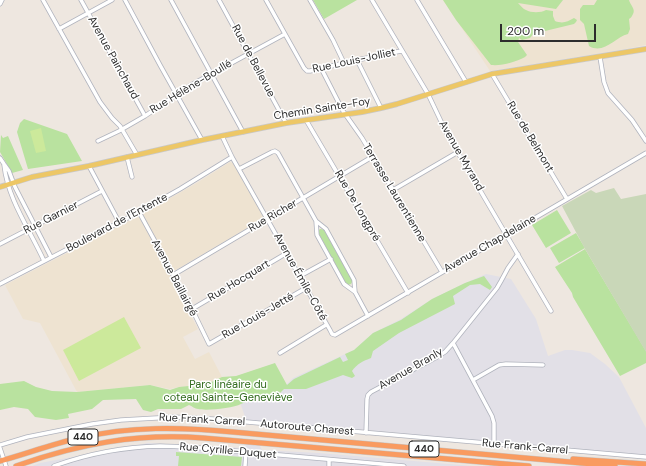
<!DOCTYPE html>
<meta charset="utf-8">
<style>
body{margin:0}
#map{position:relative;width:646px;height:466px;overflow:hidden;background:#eee7e0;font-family:"DM Sans",sans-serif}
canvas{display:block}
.scale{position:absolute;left:500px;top:24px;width:96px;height:18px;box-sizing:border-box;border:2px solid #2d2d2d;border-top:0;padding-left:5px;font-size:12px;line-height:14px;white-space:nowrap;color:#2d2d2d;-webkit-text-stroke:3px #fff;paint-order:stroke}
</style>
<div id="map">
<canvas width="646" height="466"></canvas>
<div class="scale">200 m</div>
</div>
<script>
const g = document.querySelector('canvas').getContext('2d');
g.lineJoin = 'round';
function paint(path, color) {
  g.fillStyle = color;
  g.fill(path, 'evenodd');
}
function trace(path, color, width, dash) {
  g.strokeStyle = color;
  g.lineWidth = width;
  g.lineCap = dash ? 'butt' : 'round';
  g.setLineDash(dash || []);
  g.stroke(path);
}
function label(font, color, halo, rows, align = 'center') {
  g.font = font + ' "DM Sans",sans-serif';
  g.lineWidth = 3;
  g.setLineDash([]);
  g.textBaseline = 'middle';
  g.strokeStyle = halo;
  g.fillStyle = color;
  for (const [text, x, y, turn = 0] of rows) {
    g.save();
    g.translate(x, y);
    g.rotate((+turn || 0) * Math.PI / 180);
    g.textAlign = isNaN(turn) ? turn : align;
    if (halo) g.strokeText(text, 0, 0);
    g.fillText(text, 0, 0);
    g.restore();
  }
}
const industrial = new Path2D(`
 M486,274L511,279L536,319L548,356L565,350H572L590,353L605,364L619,377L646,428V457L365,430L244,423L245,417L241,405L238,391L287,384L293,378L354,350L373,333L401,319L432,299L465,283Z
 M257,440L262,450L319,453L473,466H32L40,463L148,443L241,448Z`);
const education = new Path2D(`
 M443,0H646V45L620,50L490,71Z
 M230,162L233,163L263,216V218L261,220L169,274L198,329L183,337L195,359L209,352L222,377L207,384L179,387L170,389L150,385L77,392L40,323L23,319L5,285L137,217L195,184Z`);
const green = new Path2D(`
 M313,0H357L324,19Z
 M443,0H563L556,9L518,3C521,6 523,9 526,10C531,13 541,13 546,10L553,11V16L555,21C563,24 567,22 574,18L577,20L576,22L574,24L545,31L534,33L530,38L522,40L519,38L518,42L527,55L525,57C515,62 503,66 491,65L456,20Z
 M597,0H629C630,5 636,9 633,14C632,16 631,18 629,19L630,29L628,34C615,37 604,55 589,46L584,24L580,20V9L583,5H594Z
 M24,119L67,134L82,161L28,169L17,132L20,123Z
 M1,135L3,138L8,136L23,170L12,173L0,152Z
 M557,210L571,233L546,248L532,225Z
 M320,229H321L324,230L352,280V282L351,284L348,285L346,284L319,234L318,231Z
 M576,233L585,248L559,263L550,248Z
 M585,249L646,351V363L620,376L573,297L572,293L555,267Z
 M484,276L492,287L490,290L480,284L470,285L453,296L455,304L399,333L373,351L371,358C363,361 357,364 352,371L355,376L352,378L343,375L306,389H284L276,397C261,391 254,399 241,404C233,408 207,411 198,409C195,409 192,406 189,405L181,409H158L151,412L143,410L136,399L103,400L92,409L68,414L69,418L56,420L35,417L28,409L14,407L0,410V384L24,381L36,387L52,391L77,392L150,385L170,390L179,387L207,384L222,377L236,376L275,363L287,385L294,379L340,357L343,362L348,360L345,354L354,350L373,333L401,320L432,299L465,283Z
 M176,452L242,457L241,466H178L179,456H176Z`);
const cemetery = new Path2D(`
 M614,188L621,199L646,194V352L585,249L562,206L591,190L596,193Z`);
const pitch = new Path2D(`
 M41,128L46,151L36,153L30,131Z
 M124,317L141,348L79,381L63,350Z`);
const minor = new Path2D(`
 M43,0L100,102L112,118L120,126L137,155
 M81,0L145,116
 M125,0L160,65L202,140
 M171,0L243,132
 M219,0L286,123
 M266,0L304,68L307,71H310L357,60L401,51
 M310,0L333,40L344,63
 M372,0L428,94L447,134L551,311
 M417,0L466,82
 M0,4L2,0
 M59,29L112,0
 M600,57L604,82L608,93L632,120L646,141
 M357,60L381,108
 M321,68L343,111L362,138L442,272
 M492,74L567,199
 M306,120L408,293
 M222,136L232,157L330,330L332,334L335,335L646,153
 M98,141L119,131L145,116L191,85L285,34
 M127,157L132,177
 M0,158L4,164L9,171L15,187L51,257
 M4,165C8,200 30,230 44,261
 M89,166L119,222
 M239,169L272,152L275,151L278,153L316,221L317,235L344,284L355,292
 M393,190L458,152
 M139,212L192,309L209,344L306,288
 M316,221L326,229L354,280L355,292L368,316
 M0,244L102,191
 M173,275L372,157
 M300,276L331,259
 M0,284L139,212L180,189L232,157
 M192,309L287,253
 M453,343L492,416L494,423V444
 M280,353L326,325
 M473,380L499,365L506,364L543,365
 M366,433L367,399L368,395L371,392L437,357L445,352L453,343L497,288L501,281L508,268L518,254
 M0,445L27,437L92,424L121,420L174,417L213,419L646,457
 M0,448L6,466
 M54,466C87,454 124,447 160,446C170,446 180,447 190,447L404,466
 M245,466L246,452
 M329,466V460`);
const major = new Path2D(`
 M0,187L32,177L89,166L202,140L286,123L362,112L381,108L397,104L492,74L646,49`);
const highway = new Path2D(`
 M573,459L646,464
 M0,461C26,454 52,444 79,438C131,426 180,427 233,432L615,466
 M16,466C78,444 137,433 203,438L529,466`);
const shields = [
 [83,437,30],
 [424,449,30]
];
const shieldNames = [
 ["440",83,437],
 ["440",424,449]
];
const streetNames = [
 ["Avenue Painchaud",113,58,61],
 ["Rue de Bellevue",253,61,62],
 ["Rue Louis-Jolliet",354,61,-12],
 ["Rue Hélène-Boullé",191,87,-31],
 ["Chemin Sainte-Foy",322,109,-9],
 ["Rue de Belmont",530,137,59],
 ["Avenue Myrand",461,156,60],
 ["Terrasse Laurentienne",394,193,59],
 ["Rue De Longpré",357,206,60],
 ["Rue Richer",273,216,-30],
 ["Rue Garnier",51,218,-27],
 ["Boulevard de l'Entente",117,223,-28],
 ["Avenue Chapdelaine",490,244,-30],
 ["Avenue Émile-Côté",300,277,61],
 ["Avenue Baillairgé",174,278,62],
 ["Rue Hocquart",239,281,-31],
 ["Rue Louis-Jetté",258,316,-30],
 ["Avenue Branly",411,369,-30],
 ["Rue Frank-Carrel",202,420,3],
 ["Autoroute Charest",307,428,5],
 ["Rue Frank-Carrel",525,447,5],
 ["Rue Cyrille-Duquet",228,451,5]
];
const parkNames = [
 ["Parc linéaire du",228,385],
 ["coteau Sainte-Geneviève",228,398]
];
paint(industrial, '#e2e0e7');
paint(education, '#eee3d1');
paint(green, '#b9e29f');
paint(cemetery, '#c9d7b8');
paint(pitch, '#cce99b');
trace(minor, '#b0b3bd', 5);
trace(major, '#c8c8c8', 6);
trace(highway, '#c8c8c8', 6);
trace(minor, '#fff', 3.5);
trace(major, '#edc766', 4.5);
trace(highway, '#f99b60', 5);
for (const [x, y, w] of shields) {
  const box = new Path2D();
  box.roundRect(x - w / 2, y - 8, w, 16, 3);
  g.fillStyle = '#fff';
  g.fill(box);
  trace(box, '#2d2d2d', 1);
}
label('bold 10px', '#2d2d2d', null, shieldNames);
label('11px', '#2d2d2d', '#fff', streetNames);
label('11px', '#316a1d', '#fff', parkNames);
</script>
